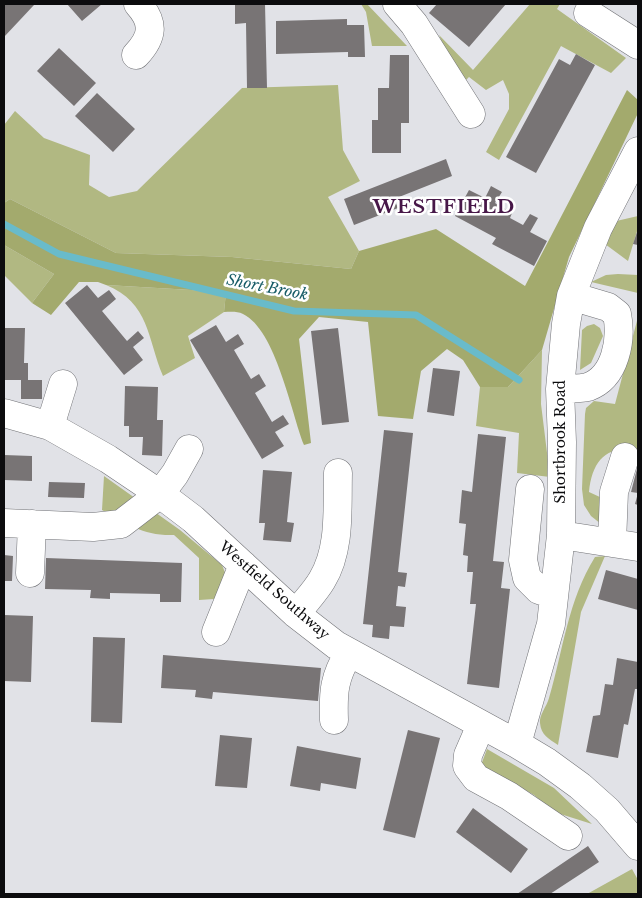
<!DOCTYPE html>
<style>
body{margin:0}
#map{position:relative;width:642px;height:898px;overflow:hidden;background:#e1e2e7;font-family:"Libre Baskerville",serif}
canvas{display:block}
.frame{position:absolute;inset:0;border:5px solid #0c0c0e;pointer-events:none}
</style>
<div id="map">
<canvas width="642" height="898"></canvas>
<div class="frame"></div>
</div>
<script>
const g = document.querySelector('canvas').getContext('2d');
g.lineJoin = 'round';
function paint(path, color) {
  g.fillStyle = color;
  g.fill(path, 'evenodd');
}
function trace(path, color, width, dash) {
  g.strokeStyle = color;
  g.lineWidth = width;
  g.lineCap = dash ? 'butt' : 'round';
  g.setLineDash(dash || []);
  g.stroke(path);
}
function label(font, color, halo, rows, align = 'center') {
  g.font = font + ' "Libre Baskerville",serif';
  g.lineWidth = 5;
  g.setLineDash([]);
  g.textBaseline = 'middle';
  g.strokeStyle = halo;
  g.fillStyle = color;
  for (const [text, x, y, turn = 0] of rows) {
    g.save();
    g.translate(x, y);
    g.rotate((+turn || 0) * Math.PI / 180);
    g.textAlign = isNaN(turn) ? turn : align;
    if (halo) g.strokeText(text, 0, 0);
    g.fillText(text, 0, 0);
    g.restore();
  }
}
const green = new Path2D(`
 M361,4H367L407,46H372L366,12Z
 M530,4H560L557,9L626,58L611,73L561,46L499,160L486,152L509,109V94L503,80L486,90L469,77L464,82L451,64L439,35L473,70Z
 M338,85L343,150L360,181L328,197L359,251L351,269L232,257L116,253L10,199L4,203V125L15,111L44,138L90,155L89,185L109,197L137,191L242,88Z
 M638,216V228L628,261L605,244L612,222Z
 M4,245L54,274L32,303L4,275Z
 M618,274L638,275V293L591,282L606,275Z
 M106,285L226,292L224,312L188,336L195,358L163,376C147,338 150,303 106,285Z
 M638,317V449C606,445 592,461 589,492L602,498L601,524L591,516L584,505L582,489L585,414L586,408L594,401L615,404Z
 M594,324L600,328L603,336L591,363L580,370L582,330L587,326Z
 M542,350L541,404L550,477L517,473L519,433L476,426L480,387H508Z
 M104,476L180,530L222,565L226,575L223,586L214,599L199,600V558L174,535C143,536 128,524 102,510Z
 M605,556L581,612L558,745C549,739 541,735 540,723C539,715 547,706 549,698C563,651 568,600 595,557Z
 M487,749L554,788L592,824L554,812L534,795L516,785L504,783L481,765Z
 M632,869L638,880V894H587Z`);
const forest = new Path2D(`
 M627,90L638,100V113L569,257L542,350L508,387H480L463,360L447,349L421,371L413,419L378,416L368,322L319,317L299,339L311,443L304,445C291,412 276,330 243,314C237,311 230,312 224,312L226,292L106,285L98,282H79L51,315L32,303L54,274L4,245V203L10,199L116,253L232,257L351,269L359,251L436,229L525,286Z`);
const stream = new Path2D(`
 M4,224L59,254L294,311L416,315L519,380`);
const building = new Path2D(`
 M4,4L34,5L4,37Z
 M67,4H102L82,21Z
 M235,4H265L267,88H247L246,23L235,24Z
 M437,4H506L469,47L429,13Z
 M347,19V25H364L365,57H348V52L276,54V21Z
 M59,48L96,83L74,106L37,71Z
 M576,54L595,65L536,173L506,157L559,59L570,65Z
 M390,55H409V123H401V153H372V120H378V88H389Z
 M97,93L135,129L113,152L75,116Z
 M446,159L452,176L394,199L398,208L354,225L344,199Z
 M491,186L502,192L495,203L512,213L510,218L523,225L530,214L538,218L530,232L547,241L534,266L492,244L496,238L455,216L469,190L485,198Z
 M638,229V245L633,244Z
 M87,285L98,298L109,290L116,299L102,311L127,341L138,331L144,338L133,347L143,360L124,375L65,303Z
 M216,325L226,342L238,334L244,344L234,350L251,379L259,374L266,386L255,393L272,422L283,415L289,424L275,432L284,446L262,459L190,340Z
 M4,328H25L24,363H28V380H42V399H21V380H4Z
 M338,328L349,422L322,425L311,331Z
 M433,368L460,371L454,416L427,412Z
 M125,386L158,387L157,420H163L162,456L142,455L143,437H129V426H124Z
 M384,430L413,433L398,572L407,573L405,587L398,586L396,606L406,607L404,627L390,626L389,639L372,637L373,625L363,624Z
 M478,434L506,437L493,561L504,562L501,588L510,589L499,688L467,684L476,604H470L473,572H467L468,556L463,555L466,524L459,523L462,490L472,492Z
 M4,455L32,456V481L4,480Z
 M638,465V505L635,504L638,493L631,492Z
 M263,470L292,472L287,522L294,523L291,542L263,540L265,523H259Z
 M49,482L85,483L84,498L48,497Z
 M4,555L13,556L12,581H4Z
 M46,558L182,563L181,602H160V594L110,593V599L90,598L91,590L45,589Z
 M606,570L638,579V610L598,599Z
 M4,615L33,616L31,682L4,681Z
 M93,637L125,638L122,723L91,722Z
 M163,655L321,668L318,701L213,692L212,699L195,697L196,690L161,688Z
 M617,658L638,662V689H635L628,725L624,724L618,758L586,752L593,716L600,715L605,684L613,685Z
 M408,730L440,738L415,838L383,830Z
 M220,735L252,738L247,788L215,786Z
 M297,746L361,758L356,789L321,783L320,791L290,786Z
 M473,808L528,849L511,873L456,832Z
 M588,846L599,862L550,894H517Z`);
const minor = new Path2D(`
 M397,4L414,24L471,114
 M588,13L638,45
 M136,55C153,37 155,23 138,4
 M560,389C568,388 580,389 588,387C616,377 622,339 617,314L608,307L571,296
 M4,413L50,426L108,459L160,494L193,519L296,614L336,645L517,744L547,762L580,786L607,810L638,846
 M50,426L63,384
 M530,489L523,560L527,578L539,590L554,595
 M4,523L93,527L121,524L160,494L175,474L189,449
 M561,535L638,547
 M612,543L614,492L625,457
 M30,573L32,524
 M296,614C304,603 315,592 322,580C341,549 337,508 338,473
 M216,632L243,565
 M334,720C333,692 334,677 349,653
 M481,725L468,755L467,766L476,778L509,796L568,836
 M517,744L551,624L561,535L562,442L560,389L566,324L571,296L598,228L638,151`);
const streetNames = [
 ["Shortbrook Road",561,442,-90],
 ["Westfield Southway",274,591,41]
];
const waterNames = [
 ["Short Brook",267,288,11]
];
const districtNames = [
 ["WESTFIELD",444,208]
];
paint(green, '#b1b882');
paint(forest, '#a3aa6d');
trace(stream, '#69bbca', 7);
paint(building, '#787475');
trace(minor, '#727377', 29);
trace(minor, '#fff', 28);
label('14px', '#0c0c0e', '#fff', streetNames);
label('italic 15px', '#185d68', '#fff', waterNames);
g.letterSpacing = '1px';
label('bold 19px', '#471748', '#fff', districtNames);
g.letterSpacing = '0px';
</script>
